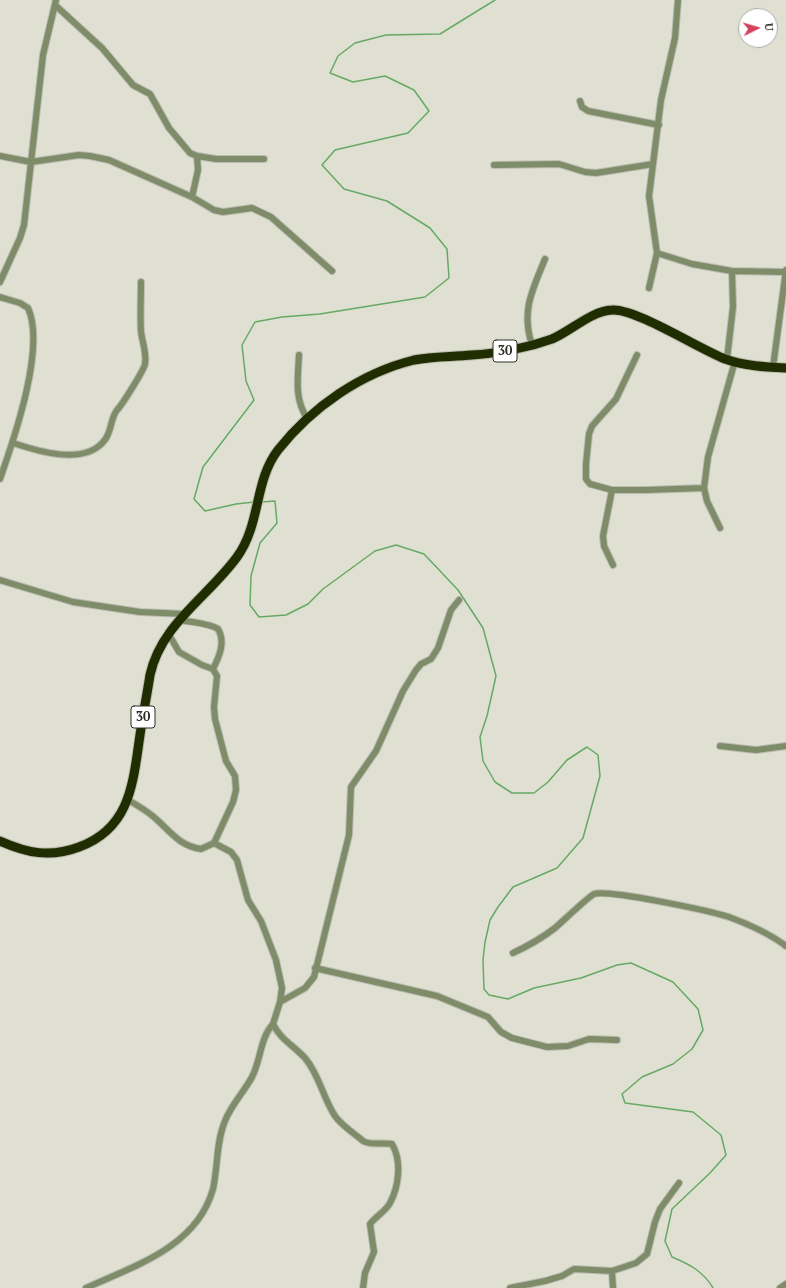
<!DOCTYPE html>
<style>
body{margin:0}
#map{position:relative;width:786px;height:1288px;overflow:hidden;background:#e0e0d2;font-family:"PT Serif",serif}
canvas{display:block}
.north{position:absolute;left:738px;top:8px;width:40px;height:40px;box-sizing:border-box;background:#fff;border:1px solid #ababa9;border-radius:50%;rotate:85deg;font-size:11px;font-weight:700;line-height:16px;text-align:center;color:#2e2e29}
.north::after{content:'';display:block;margin:auto;width:14px;height:18px;background:#d4435d;clip-path:polygon(50% 0,100% 100%,50% 72%,0 100%)}
</style>
<div id="map">
<canvas width="786" height="1288"></canvas>
<div class="north">U</div>
</div>
<script>
const g = document.querySelector('canvas').getContext('2d');
g.lineJoin = 'round';
function trace(path, color, width, dash) {
  g.strokeStyle = color;
  g.lineWidth = width;
  g.lineCap = dash ? 'butt' : 'round';
  g.setLineDash(dash || []);
  g.stroke(path);
}
function label(font, color, halo, rows, align = 'center') {
  g.font = font + ' "PT Serif",serif';
  g.lineWidth = 4;
  g.setLineDash([]);
  g.textBaseline = 'middle';
  g.strokeStyle = halo;
  g.fillStyle = color;
  for (const [text, x, y, turn = 0] of rows) {
    g.save();
    g.translate(x, y);
    g.rotate((+turn || 0) * Math.PI / 180);
    g.textAlign = isNaN(turn) ? turn : align;
    if (halo) g.strokeText(text, 0, 0);
    g.fillText(text, 0, 0);
    g.restore();
  }
}
const stream = new Path2D(`
 M254,502L236,504L205,511L194,499L203,467L254,400L246,381L242,345L255,322L282,317L320,314L425,297L449,278L447,249L430,228L387,201L344,189L322,165L335,150L408,133L429,111L414,90L385,76L353,82L330,73L338,56L355,43L386,35L440,34L495,0
 M262,502L275,501L277,523L260,543L251,576L250,605L259,617L286,615L308,604L323,589L375,551L396,545L424,554L458,590L483,628L496,676L487,716L480,737L483,761L495,782L512,793H534L548,782L567,760L587,747L598,755L600,776L583,838L557,868L513,887L498,907L490,920L485,942L483,960L484,989L489,995L508,999L534,988L581,978L617,965L631,963L673,982L698,1009L703,1030L692,1049L673,1064L642,1077L622,1094L625,1103L693,1112L721,1135L726,1155L710,1173L672,1209L665,1241L672,1257C689,1264 703,1271 713,1288`);
const minor = new Path2D(`
 M55,5L102,48L133,85L150,94L169,128L190,153L197,156L216,159H264
 M580,101L582,107L588,111L659,125
 M0,156L31,162L79,155L90,156L109,160L192,197L214,210L223,212L252,208L271,217L332,271
 M494,165L559,164L585,172L596,173L653,164
 M192,197L198,170L197,156
 M657,253L692,264L732,271L785,272
 M0,282L20,238L24,225L43,55L56,0
 M649,288L657,253L649,196L661,100L675,38L678,0
 M0,297L20,303L28,308C46,347 14,439 0,479
 M532,345C521,311 532,291 545,259
 M299,355C298,377 294,399 307,418
 M637,355L616,399L592,426L589,434L586,464V479L590,484L612,490H646L704,488
 M727,359L733,307L732,271
 M773,367L786,270
 M13,443C37,451 84,466 104,441C112,432 110,419 117,410C122,405 144,370 145,364C147,353 142,342 141,331C140,315 141,298 141,282
 M612,490L603,536L604,546L613,565
 M720,528L707,501L704,488L708,457L735,361
 M0,580L73,602L140,612L185,614
 M179,620C190,622 210,623 218,629C226,642 219,657 213,669
 M168,633L179,652L202,665L213,669L217,676L214,707L215,719L226,761L235,776L236,790L233,802L214,843L231,852L237,860L248,900L261,921L276,960L282,988L280,1002L273,1024C280,1039 294,1046 305,1058C319,1074 323,1098 335,1116C342,1126 354,1133 363,1141C372,1146 382,1142 392,1144C402,1161 399,1186 390,1203C386,1211 376,1216 370,1224L374,1252L365,1273L363,1288
 M720,746L756,750L786,746
 M128,800C137,805 146,810 155,818C169,830 179,846 201,849L214,843
 M513,953C528,946 542,938 555,928C563,921 587,898 594,894C608,889 710,911 729,917C748,924 770,934 786,946
 M315,968L437,996L488,1017L501,1032L512,1038L547,1047L568,1046L589,1039L617,1040
 M280,1002L305,988L314,977L349,835L351,787L376,751L403,691L416,670L421,664L431,659L438,648L451,610L459,600
 M612,1271L636,1263L647,1254L655,1222L660,1209L679,1183
 M86,1288C134,1266 197,1247 213,1189C218,1167 216,1142 225,1121C231,1105 244,1092 252,1077C261,1060 260,1038 273,1024
 M510,1288L545,1281L562,1276L574,1269L612,1271L613,1288
 M780,1288L786,1284`);
const highway = new Path2D(`
 M0,841C27,853 50,858 79,847C131,828 133,782 140,735C143,714 147,695 150,675C161,624 208,597 237,557C261,524 254,481 278,450C312,407 361,373 414,360C433,356 452,357 472,355C492,354 513,350 533,345C539,343 546,341 552,339C571,331 591,311 612,310C635,308 699,349 725,359C745,366 765,367 786,368`);
const shields = [
 [505,351,24],
 [143,717,24]
];
const shieldNames = [
 ["30",505,351],
 ["30",143,717]
];
trace(stream, '#66a965', 1.5);
trace(minor, '#bcbcb0', 8);
trace(highway, '#bcbcb0', 11);
trace(minor, '#7e8c69', 6);
trace(highway, '#1f2d00', 9);
for (const [x, y, w] of shields) {
  const box = new Path2D();
  box.roundRect(x - w / 2, y - 11, w, 22, 3);
  g.fillStyle = '#fff';
  g.fill(box);
  trace(box, '#2e2e29', 1);
}
label('bold 13px', '#2e2e29', null, shieldNames);
</script>
